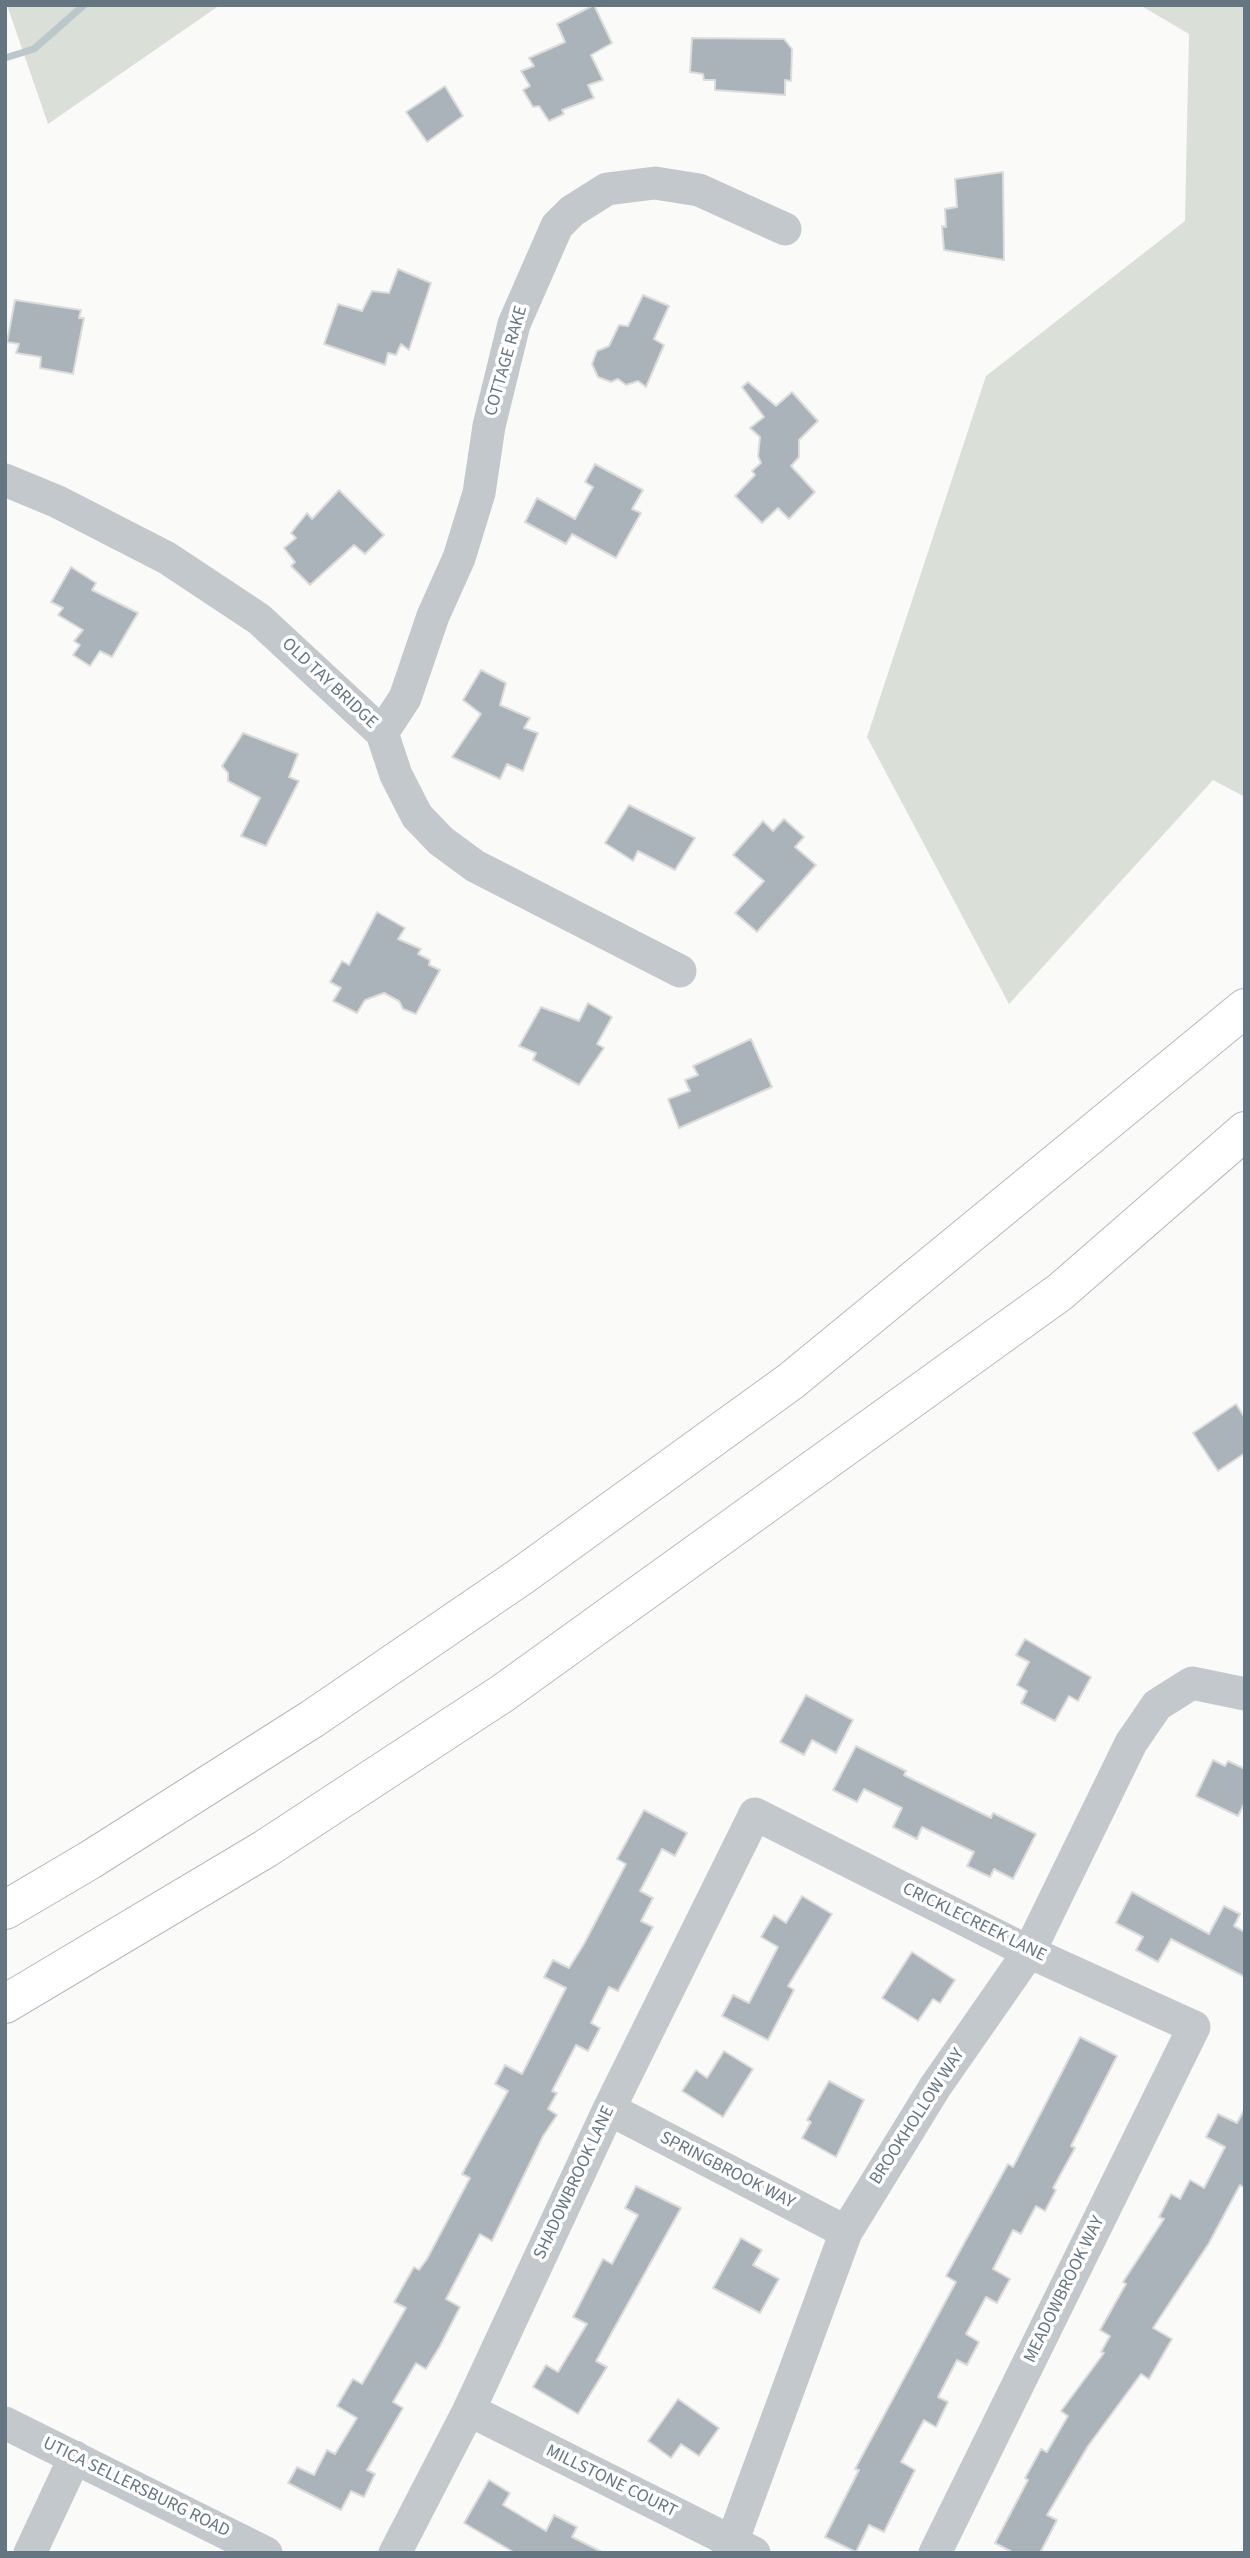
<!DOCTYPE html>
<style>
body{margin:0}
#map{position:relative;width:1250px;height:2558px;overflow:hidden;background:#fafaf8;font-family:"Source Sans 3",sans-serif}
canvas{display:block}
.frame{position:absolute;inset:0;border:7px solid #657683;pointer-events:none}
</style>
<div id="map">
<canvas width="1250" height="2558"></canvas>
<div class="frame"></div>
</div>
<script>
const g = document.querySelector('canvas').getContext('2d');
g.lineJoin = 'round';
function paint(path, color) {
  g.fillStyle = color;
  g.fill(path, 'evenodd');
}
function trace(path, color, width, dash) {
  g.strokeStyle = color;
  g.lineWidth = width;
  g.lineCap = dash ? 'butt' : 'round';
  g.setLineDash(dash || []);
  g.stroke(path);
}
function label(font, color, halo, rows, align = 'center') {
  g.font = font + ' "Source Sans 3",sans-serif';
  g.lineWidth = 7;
  g.setLineDash([]);
  g.textBaseline = 'middle';
  g.strokeStyle = halo;
  g.fillStyle = color;
  for (const [text, x, y, turn = 0] of rows) {
    g.save();
    g.translate(x, y);
    g.rotate((+turn || 0) * Math.PI / 180);
    g.textAlign = isNaN(turn) ? turn : align;
    if (halo) g.strokeText(text, 0, 0);
    g.fillText(text, 0, 0);
    g.restore();
  }
}
const green = new Path2D(`
 M7,5H220L48,124Z
 M1140,5H1245V797L1213,780L1009,1004L867,737L986,376L1185,221L1189,34Z`);
const stream = new Path2D(`
 M5,58L34,49L84,5`);
const building = new Path2D(`
 M594,5L612,43L591,55L603,80L588,85L594,98L562,110L564,114L549,121L539,106L533,107L523,90L530,86L521,71L534,66L529,58L565,42L557,24Z
 M692,38L784,39L792,49L791,81L785,80V95L715,90V80H704L703,74L690,72Z
 M445,86L463,116L427,142L406,112Z
 M1003,172L1004,260L944,250L942,226L946,227L945,209L957,207L955,179Z
 M398,269L431,283L409,350L401,344L396,355L388,353L385,365L324,344L338,304L362,311L372,291L389,293Z
 M643,295L669,306L654,339L664,345L646,387L638,381L626,385L618,379L611,382L598,377L592,364L597,351L609,346L619,325L628,326Z
 M15,300L81,310L79,318H84L73,374L40,368L41,357L16,353L19,344L7,342Z
 M748,382L776,406L792,392L818,421L799,440V457L791,466L815,492L789,519L778,508L762,523L735,496L755,475L752,471L761,463L758,456L760,437L750,428L764,417L742,387Z
 M595,464L643,490L632,509L641,513L616,558L572,534L566,544L525,522L537,498L575,519L593,487L585,482Z
 M339,490L384,535L365,554L354,545L310,585L291,566L295,562L284,548L296,538L291,533L307,513L312,519Z
 M71,567L96,583L92,590L138,613L112,657L100,651L90,666L73,655L80,645L74,641L83,630L58,615L63,608L51,602Z
 M481,670L506,683L500,705L530,718L524,728L538,733L523,771L507,764L500,779L452,757L481,714L463,700Z
 M243,733L298,754L289,777L299,781L266,846L241,836L260,798L228,781V773L222,766Z
 M629,805L695,838L675,870L638,851L633,861L605,843Z
 M784,819L804,837L795,847L816,865L757,932L735,913L764,881L733,855L763,821L773,831Z
 M377,912L405,928L398,939L421,949L418,954L430,960L429,965L440,970L416,1014L403,1009L399,1001L384,993L365,1000L357,1013L333,1001L341,988L330,982L342,961L349,965Z
 M588,1003L612,1017L597,1044L604,1048L579,1085L533,1060L536,1053L519,1046L541,1007L579,1021Z
 M751,1039L772,1087L679,1128L668,1099L690,1091L685,1080L698,1075L693,1066Z
 M1236,1404L1245,1418V1453L1218,1471L1193,1433Z
 M1025,1639L1091,1677L1078,1701L1069,1696L1055,1721L1021,1703L1027,1691L1017,1685L1029,1662L1016,1655Z
 M806,1695L853,1720L836,1753L812,1740L804,1755L780,1742Z
 M856,1746L906,1771L904,1775L991,1818L993,1813L1036,1834L1013,1879L994,1869L990,1877L967,1866L974,1852L922,1827L917,1839L893,1827L902,1808L864,1789L857,1802L833,1790Z
 M1213,1760L1225,1766L1228,1761L1245,1769V1802L1238,1816L1196,1796Z
 M644,1810L687,1833L675,1856L662,1849L640,1891L653,1898L641,1921L653,1927L618,1991L609,1987L591,2023L600,2028L588,2051L576,2045L552,2091L557,2093L548,2109L557,2115L543,2136L492,2241L480,2234L446,2299L460,2307L440,2346L426,2369L416,2363L393,2402L403,2408L367,2470L375,2474L364,2497L351,2491L341,2510L288,2483L297,2467L314,2475L327,2450L335,2454L357,2418L337,2406L353,2379L362,2384L406,2308L394,2302L414,2267L419,2270L427,2259L470,2178L462,2174L508,2091L495,2084L505,2065L522,2074L566,1988L544,1977L553,1960L569,1968L584,1944L626,1864L617,1859Z
 M1132,1892L1209,1934L1224,1906L1240,1914L1234,1926L1245,1932V1977L1171,1939L1158,1962L1136,1950L1143,1937L1116,1923Z
 M802,1896L832,1914L788,1986L794,1990L768,2040L722,2016L733,1995L749,2003L778,1947L761,1937L774,1915L786,1923Z
 M912,1952L955,1980L940,2003L933,1999L918,2021L882,1998Z
 M1080,2037L1117,2056L1071,2146L1075,2148L1053,2188L1056,2190L1045,2211L1036,2206L1021,2234L1013,2230L993,2269L1010,2279L997,2303L986,2297L966,2334L979,2342L967,2365L957,2360L938,2397L948,2402L936,2427L924,2420L901,2462L915,2470L884,2532L869,2525L856,2552L825,2537L859,2470L855,2469L956,2282L946,2276L1008,2164L1013,2167Z
 M724,2051L753,2069L723,2117L682,2091L696,2070L707,2078Z
 M829,2081L864,2100L836,2157L802,2138L811,2122L807,2120Z
 M1245,2108V2188L1240,2185L1209,2243L1153,2328L1172,2339L1149,2379L1141,2374L1088,2446L1047,2515L1057,2520L1040,2553H1014L995,2543L1028,2480L1025,2478L1041,2449L1047,2452L1068,2416L1061,2411L1104,2353L1101,2352L1110,2336L1100,2330L1126,2284L1123,2282L1164,2219L1159,2217L1171,2194L1180,2199L1190,2180L1204,2188L1225,2147L1206,2137L1218,2114L1237,2123Z
 M636,2186L681,2208L596,2361L607,2367L578,2414L533,2387L546,2365L558,2372L587,2324L573,2317L603,2259L612,2264L638,2215L625,2208Z
 M741,2238L762,2250L753,2265L779,2279L760,2313L713,2288Z
 M678,2399L719,2428L699,2456L681,2444L671,2458L648,2441Z
 M489,2480L510,2493L503,2505L546,2531L554,2515L577,2527L572,2537L604,2553H515L464,2523Z`);
const minor = new Path2D(`
 M5,480L58,502L167,558L259,619L382,733L396,775L417,816L441,841L475,866L680,971
 M382,733L405,698L433,616L459,558L479,493L489,426L514,324L557,226L572,211L607,189L655,183L699,190L785,229
 M609,2109L846,2232
 M469,2410L754,2553
 M5,2423L266,2553
 M30,2553L75,2457
 M395,2553L469,2410L609,2109L755,1814L1029,1952L1194,2027L935,2553
 M728,2553L846,2232L935,2087L1029,1952L1131,1743L1157,1705L1192,1683L1245,1694`);
const highway = new Path2D(`
 M5,1910L90,1860L312,1719L520,1577L791,1381L1245,1008
 M5,2004L265,1849L503,1693L1060,1292L1245,1131`);
const streetNames = [
 ["COTTAGE RAKE",507,361,-74],
 ["OLD TAY BRIDGE",329,684,43],
 ["CRICKLECREEK LANE",974,1923,26],
 ["BROOKHOLLOW WAY",918,2117,-57],
 ["SPRINGBROOK WAY",727,2171,27],
 ["SHADOWBROOK LANE",575,2183,-65],
 ["MEADOWBROOK WAY",1065,2290,-64],
 ["MILLSTONE COURT",611,2482,26],
 ["UTICA SELLERSBURG ROAD",136,2488,26]
];
paint(green, '#dadfd7');
trace(stream, '#bbc7cb', 7);
paint(building, '#aab3b9');
trace(building, '#dcdcda', 2);
trace(highway, '#b4b9bd', 40);
trace(minor, '#c3c8cc', 33);
trace(highway, '#fff', 38);
label('18px', '#657683', '#fff', streetNames);
</script>
